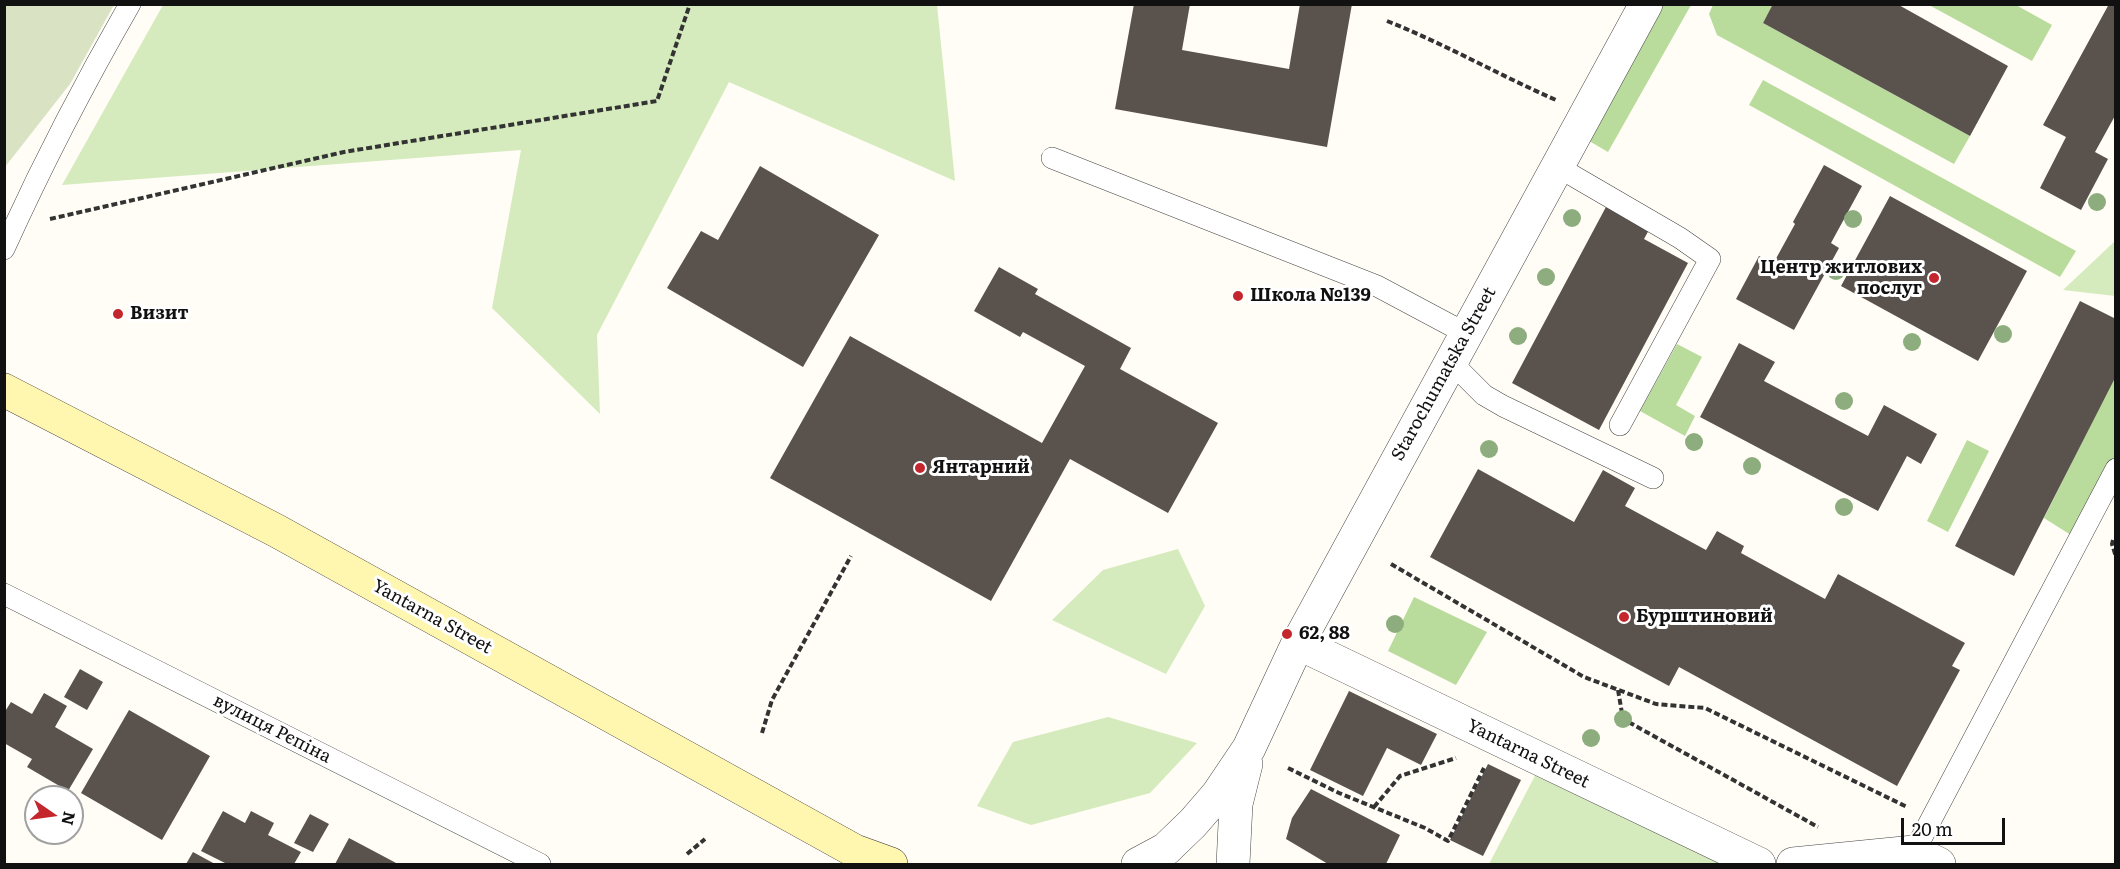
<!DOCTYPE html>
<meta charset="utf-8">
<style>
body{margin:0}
#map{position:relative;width:2120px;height:869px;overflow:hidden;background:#fffdf5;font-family:Literata,serif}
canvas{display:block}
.frame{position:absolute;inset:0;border:6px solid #111;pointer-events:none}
.north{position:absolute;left:24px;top:785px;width:60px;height:60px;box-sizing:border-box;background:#fff;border:2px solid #a0a0a0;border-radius:50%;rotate:103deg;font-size:16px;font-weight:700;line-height:24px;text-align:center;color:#111}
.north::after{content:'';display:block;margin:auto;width:21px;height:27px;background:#c4262e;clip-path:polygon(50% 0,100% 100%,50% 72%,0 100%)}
.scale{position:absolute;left:1901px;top:818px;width:104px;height:27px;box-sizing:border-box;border:3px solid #111;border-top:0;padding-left:8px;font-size:18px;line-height:21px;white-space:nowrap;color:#111;-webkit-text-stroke:4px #fff;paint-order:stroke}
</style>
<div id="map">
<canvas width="2120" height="869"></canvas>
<div class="frame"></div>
<div class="north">N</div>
<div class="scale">20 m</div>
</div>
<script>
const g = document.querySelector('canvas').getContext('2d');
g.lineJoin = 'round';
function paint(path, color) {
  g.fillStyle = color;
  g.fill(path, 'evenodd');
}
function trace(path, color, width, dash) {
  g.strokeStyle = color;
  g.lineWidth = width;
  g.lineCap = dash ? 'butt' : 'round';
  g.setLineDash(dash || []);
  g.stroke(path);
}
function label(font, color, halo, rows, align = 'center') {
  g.font = font + ' Literata,serif';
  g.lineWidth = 6;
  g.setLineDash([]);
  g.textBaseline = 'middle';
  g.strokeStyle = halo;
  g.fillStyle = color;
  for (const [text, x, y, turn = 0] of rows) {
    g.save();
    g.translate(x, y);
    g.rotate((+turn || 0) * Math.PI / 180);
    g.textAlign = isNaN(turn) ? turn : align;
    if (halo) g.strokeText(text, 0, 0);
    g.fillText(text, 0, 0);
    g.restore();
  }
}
const green = new Path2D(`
 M163,5H937L955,181L729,82L597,335L600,414L492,308L521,150L62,185Z
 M2115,241V296L2063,290Z
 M1178,549L1205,606L1166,674L1052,620L1103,570Z
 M1108,717L1197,743L1150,793L1031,825L977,806L1013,742Z
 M1539,768L1723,855L1719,864H1489Z`);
const forest = new Path2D(`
 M1659,5H1691L1608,152L1584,138Z
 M1713,5H1773L1763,23L1970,136L1954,164L1717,35L1709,14Z
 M1929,5H2016L2052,25L2032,61Z
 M1763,80L2076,251L2060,277L1749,105Z
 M1677,344L1702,357L1676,405L1695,416L1685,436L1640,411Z
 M2115,376V461L2074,537L2044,518Z
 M1967,440L1989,451L1948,532L1927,521Z
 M1414,597L1487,632L1456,685L1388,651Z`);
const cemetery = new Path2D(`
 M5,4L114,5L70,84L5,167Z`);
const building = new Path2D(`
 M1134,4H1190L1182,50L1289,69L1300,4H1352L1327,147L1115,109Z
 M1773,4H1897L2008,66L1970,136L1763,23Z
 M2109,4H2116V114L2095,152L2108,159L2081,210L2040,188L2066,137L2043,125Z
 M1824,165L1862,186L1831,243L1839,248L1794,330L1736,299L1759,256L1773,264L1795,224L1793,222Z
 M760,166L879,235L803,367L667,288L701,231L718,240Z
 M1890,196L2027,271L1978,361L1841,286Z
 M1607,205L1650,228L1644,239L1688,263L1599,430L1512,383Z
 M999,267L1038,289L1035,294L1131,348L1120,369L1218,423L1168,513L1070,459L991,601L770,478L850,336L1042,443L1085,366L1023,332L1020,337L974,311Z
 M2080,301L2116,319V376L2014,576L1955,546Z
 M1739,343L1775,362L1764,381L1868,436L1884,405L1937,434L1921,464L1907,456L1878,511L1700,417Z
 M1478,469L1574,522L1603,470L1635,488L1625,506L1706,550L1717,531L1744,546L1741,553L1825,599L1838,574L1965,643L1952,666L1960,670L1897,786L1679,667L1669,686L1430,557Z
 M80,669L103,682L87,710L64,697Z
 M1349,691L1437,734L1421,765L1387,748L1363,796L1310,770Z
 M44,693L67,706L55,727L93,749L68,791L27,767L32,759L4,743V713L11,702L32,714Z
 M129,710L210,756L162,840L81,793Z
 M1488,764L1521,780L1483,856L1450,840Z
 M1311,789L1400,835L1386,864H1328L1286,839L1292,818Z
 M223,811L245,823L251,811L274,823L268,835L301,852L294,864H227L201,851Z
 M310,814L329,824L313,852L294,843Z
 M349,838L398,864H335Z
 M193,852L215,864H186Z`);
const path = new Path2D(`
 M1387,21C1445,44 1499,75 1556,100
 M50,219L344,152L657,101L690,4
 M2113,540L2112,544L2116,557
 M1391,564L1584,677L1656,704L1705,708L1907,807
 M1618,690L1623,719L1818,827
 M762,733L772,700L851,556
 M1288,768L1339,793L1425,828L1448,841L1484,768
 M1374,807L1400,776L1456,758
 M687,854L705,839`);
const service = new Path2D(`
 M1052,158L1377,286L1467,334
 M1558,167L1680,238L1710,259L1620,425
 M4,249C42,165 84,84 130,4
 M1451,362L1484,395L1503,406L1653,478
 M4,594L540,864
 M1914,852L2116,469`);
const minor = new Path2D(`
 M1298,643L1759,864
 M1793,864L1914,852L1939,864`);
const tertiary = new Path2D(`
 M1138,864L1166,849L1193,823L1218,794L1249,748L1298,643L1646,4
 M1233,864L1236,804L1246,764`);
const secondary = new Path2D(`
 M4,390L277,531L855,851L891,864`);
const trees = [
 [2097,202],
 [1572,218],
 [1853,219],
 [1836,271],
 [1546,277],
 [2003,334],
 [1518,336],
 [1912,342],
 [1844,401],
 [1694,442],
 [1489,449],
 [1752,466],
 [1844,507],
 [1395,624],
 [1623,719],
 [1591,738]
];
const markers = [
 [1934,278,6,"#c4262e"],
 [1238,296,6,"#c4262e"],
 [118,314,6,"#c4262e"],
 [920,468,6,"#c4262e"],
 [1624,617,6,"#c4262e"],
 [1287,634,6,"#c4262e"]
];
const poiNames = [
 ["Центр житлових",1922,268,"right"],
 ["послуг",1922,289,"right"],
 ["Школа №139",1250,296],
 ["Визит",130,314],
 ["Янтарний",932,468],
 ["Бурштиновий",1636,617],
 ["62, 88",1299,634]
];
const streetNames = [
 ["Starochumatska Street",1444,374,-61],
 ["Yantarna Street",432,617,29],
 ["вулиця Рєпіна",272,729,27],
 ["Yantarna Street",1528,754,26]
];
paint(green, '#d5ebbd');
paint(forest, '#b9dc9c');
paint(cemetery, '#d9e3c4');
paint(building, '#5a524d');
trace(service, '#444', 22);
trace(minor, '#444', 34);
trace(tertiary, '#444', 34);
trace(secondary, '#333', 34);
trace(path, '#333', 4, [6, 3]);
trace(service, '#fff', 21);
trace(minor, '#fff', 33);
trace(tertiary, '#fff', 33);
trace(secondary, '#fff6b0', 33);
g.fillStyle = '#8dad7f';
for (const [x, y] of trees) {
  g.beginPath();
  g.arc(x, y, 9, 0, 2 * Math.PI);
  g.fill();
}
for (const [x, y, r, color] of markers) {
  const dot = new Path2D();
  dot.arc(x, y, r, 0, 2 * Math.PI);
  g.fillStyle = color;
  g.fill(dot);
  trace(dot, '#fff', 2);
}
label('bold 18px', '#111', '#fff', poiNames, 'left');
label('18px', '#111', '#fff', streetNames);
</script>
